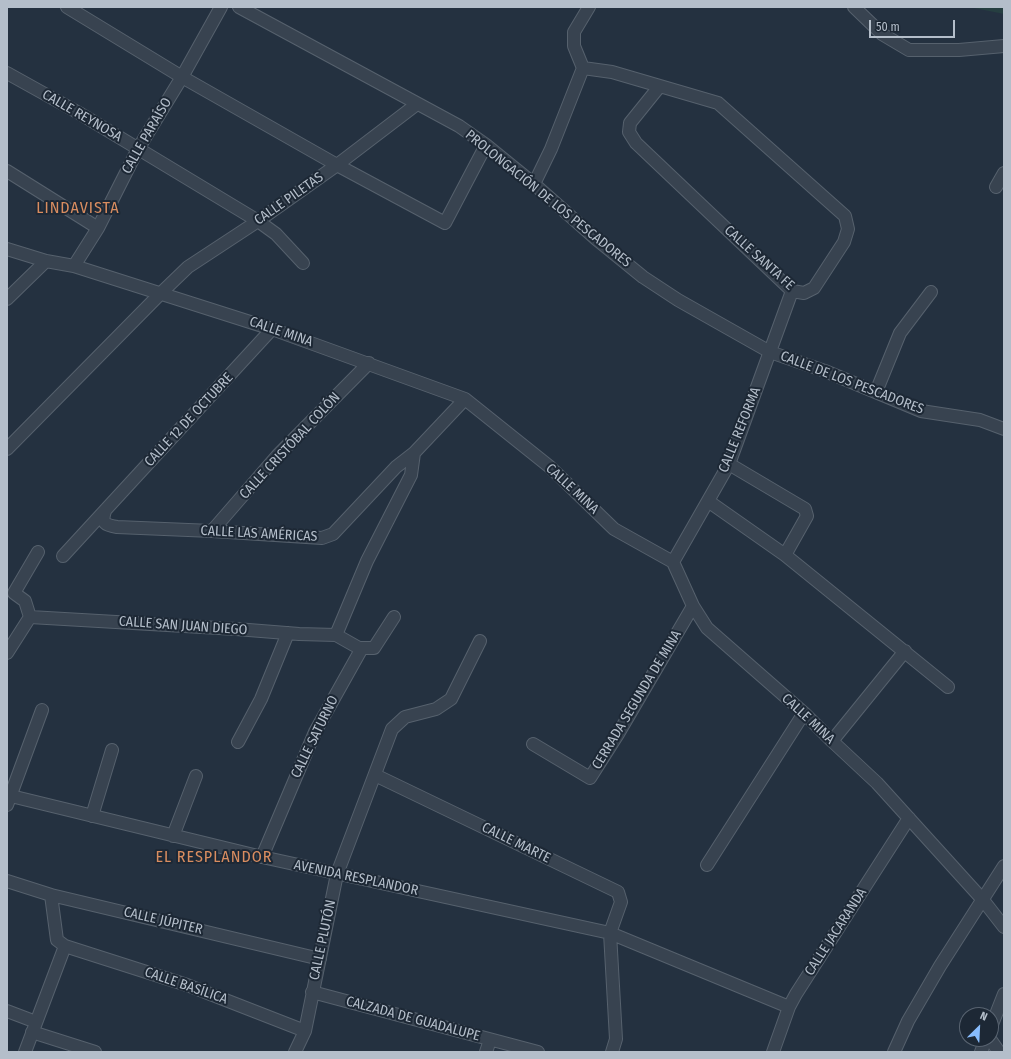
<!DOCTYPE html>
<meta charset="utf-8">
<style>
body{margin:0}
#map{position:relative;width:1011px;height:1059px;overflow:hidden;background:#243140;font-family:"Fira Sans Condensed",sans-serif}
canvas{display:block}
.frame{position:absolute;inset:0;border:8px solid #b4beca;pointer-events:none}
.north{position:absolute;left:959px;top:1007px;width:40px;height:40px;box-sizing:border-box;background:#1d2835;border:1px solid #596471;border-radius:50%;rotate:24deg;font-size:11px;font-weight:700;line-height:16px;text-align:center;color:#b4beca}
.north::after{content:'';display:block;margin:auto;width:14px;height:18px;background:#88bcfc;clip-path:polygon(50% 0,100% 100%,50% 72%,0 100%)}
.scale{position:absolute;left:869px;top:20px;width:86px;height:18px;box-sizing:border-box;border:2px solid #b4beca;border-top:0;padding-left:5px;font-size:12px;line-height:14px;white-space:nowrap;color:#b4beca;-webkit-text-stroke:3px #1d2835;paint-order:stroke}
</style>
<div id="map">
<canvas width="1011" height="1059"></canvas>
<div class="frame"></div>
<div class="north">N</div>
<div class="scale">50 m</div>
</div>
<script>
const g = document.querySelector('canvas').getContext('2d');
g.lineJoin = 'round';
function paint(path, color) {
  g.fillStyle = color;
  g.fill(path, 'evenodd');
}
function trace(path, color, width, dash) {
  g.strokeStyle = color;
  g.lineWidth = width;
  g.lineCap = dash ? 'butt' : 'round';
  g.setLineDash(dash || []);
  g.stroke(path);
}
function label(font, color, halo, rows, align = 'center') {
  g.font = font + ' "Fira Sans Condensed",sans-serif';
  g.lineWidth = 4;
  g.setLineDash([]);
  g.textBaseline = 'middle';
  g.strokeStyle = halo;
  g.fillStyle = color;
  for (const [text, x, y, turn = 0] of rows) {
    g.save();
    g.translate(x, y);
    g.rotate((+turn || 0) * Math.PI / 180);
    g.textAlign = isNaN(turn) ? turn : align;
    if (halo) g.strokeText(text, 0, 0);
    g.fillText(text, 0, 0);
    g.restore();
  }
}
const green = new Path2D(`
 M969,7H1004V14Z`);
const minor = new Path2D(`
 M67,7L182,77L337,165L445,223L486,145
 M239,7L459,126L486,145L534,184L595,238L643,277L678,300L770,352L825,371L921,411L980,420L1004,429
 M854,7L882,34L909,50H959L1004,46
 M583,68L612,72L718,103L845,216L848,229L844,242L814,288L804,293L792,291L636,143L629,132L630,123L659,87
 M7,73L79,113L258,221L276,234L303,263
 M7,171L98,228
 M534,184L551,149L583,68L574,46V32L589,7
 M996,187L1004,173
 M7,249L46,261L74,266L272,329L465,399L550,467L614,529L673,562L693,606L707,628L804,713L832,741L877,783L983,900L1004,927
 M74,266L98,228L138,149L182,77L221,7
 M7,299L46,261
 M876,392L900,333L931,292
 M7,449L161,293L188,267L258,221L337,165L417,104
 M729,464L805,509L807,516L785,555
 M708,501L785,555L948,687
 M105,511C101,523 105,525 117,527L212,531L322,538L333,534L396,467L414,453L465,399
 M212,531L277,456L369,363
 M63,556L272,329
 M673,562L729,464L792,291
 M30,617L236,629L299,634L336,635L359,648H362L315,732L262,857
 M30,617L25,601L14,593L38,552
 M336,635L367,561L411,475L414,453
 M362,648H374L394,617
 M7,653L30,617
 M832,741L905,651
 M238,742L261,699L288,633
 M533,744L590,778L618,734L693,606
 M375,775L618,892L621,902L610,933L616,1039L612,1052
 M11,796L262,857L610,933L789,1007
 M7,805L42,710
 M92,816L112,750
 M173,836L196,776
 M707,865L804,713
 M7,881L51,895L320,959
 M51,895L57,940L65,946L187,985L305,1031
 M312,992L538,1052
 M7,1011L36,1022
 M991,1027L1004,994
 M32,1032L95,1052
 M990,1039L999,1052
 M25,1052L65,946
 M295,1052L305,1031L337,874L392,729L405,717L436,709L451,699L480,641
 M486,1052L490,1040
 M773,1052L789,1007L796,994L909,818
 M894,1052L908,1021L940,966L1004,866
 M981,1052L986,1039`);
const streetNames = [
 ["CALLE REYNOSA",82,116,30],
 ["CALLE PARAÍSO",147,136,-60],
 ["CALLE PILETAS",289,199,-35],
 ["PROLONGACIÓN DE LOS PESCADORES",548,199,39],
 ["CALLE SANTA FE",759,258,42],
 ["CALLE MINA",281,332,19],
 ["CALLE DE LOS PESCADORES",852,383,21],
 ["CALLE 12 DE OCTUBRE",189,420,-47],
 ["CALLE REFORMA",740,430,-68],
 ["CALLE CRISTÓBAL COLÓN",290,446,-47],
 ["CALLE MINA",572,489,43],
 ["CALLE LAS AMÉRICAS",259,534,3],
 ["CALLE SAN JUAN DIEGO",183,626,4],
 ["CERRADA SEGUNDA DE MINA",637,700,-59],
 ["CALLE MINA",808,719,43],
 ["CALLE SATURNO",315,737,-64],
 ["CALLE MARTE",516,843,26],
 ["AVENIDA RESPLANDOR",356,878,12],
 ["CALLE JÚPITER",163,921,13],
 ["CALLE JACARANDA",836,932,-57],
 ["CALLE PLUTÓN",323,940,-78],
 ["CALLE BASÍLICA",186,986,19],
 ["CALZADA DE GUADALUPE",413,1019,15]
];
const quarterNames = [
 ["LINDAVISTA",78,209],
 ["EL RESPLANDOR",214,858]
];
paint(green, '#263f41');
trace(minor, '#56616d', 14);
trace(minor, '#384350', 12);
label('14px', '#b4beca', '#1d2835', streetNames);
g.letterSpacing = '1px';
label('16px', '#d98d60', '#1d2835', quarterNames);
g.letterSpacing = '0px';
</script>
